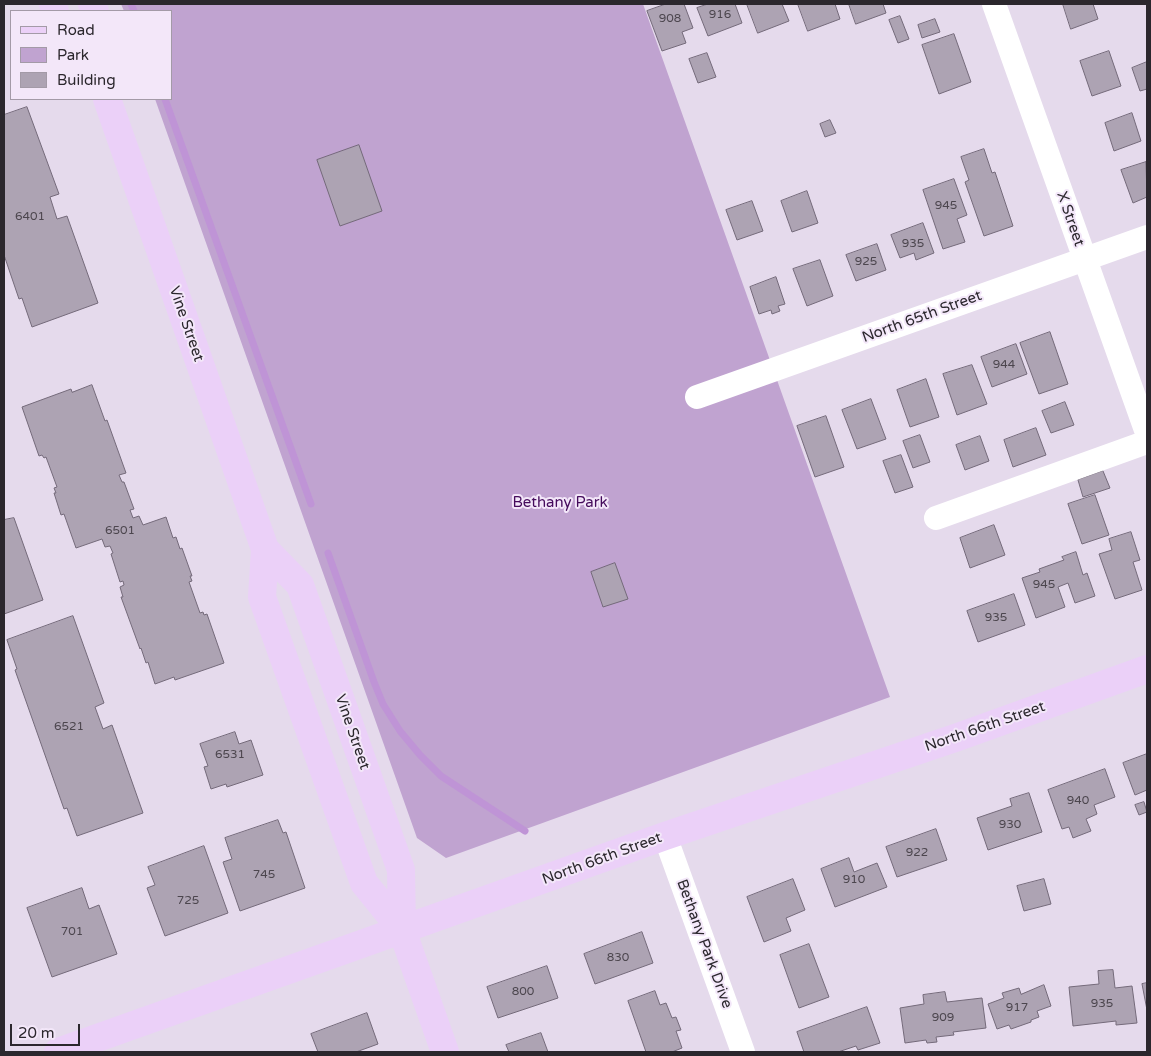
<!DOCTYPE html>
<style>
body{margin:0}
#map{position:relative;width:1151px;height:1056px;overflow:hidden;background:#e5daec;font-family:"Varela Round",sans-serif}
canvas{display:block}
.frame{position:absolute;inset:0;border:5px solid #2b272d;pointer-events:none}
.legend{position:absolute;left:10px;top:10px;width:162px;height:90px;box-sizing:border-box;background:#f3e7f9;border:1px solid #a39aa7;margin:0;padding:6px 9px;list-style:none;font-size:15px;color:#2b272d}
.legend li{display:flex;align-items:center;gap:10px;height:25px}
.legend b{width:25px;border:1px solid #a39aa7}
.scale{position:absolute;left:10px;top:1024px;width:70px;height:22px;box-sizing:border-box;border:2px solid #2b272d;border-top:0;padding-left:6px;font-size:15px;line-height:18px;white-space:nowrap;color:#2b272d;-webkit-text-stroke:4px #f3e7f9;paint-order:stroke}
</style>
<div id="map">
<canvas width="1151" height="1056"></canvas>
<div class="frame"></div>
<ul class="legend">
<li><b style="height:6px;background:#ebd0f8"></b>Road</li>
<li><b style="height:14px;background:#c0a3d0"></b>Park</li>
<li><b style="height:14px;background:#ada3b3"></b>Building</li>
</ul>
<div class="scale">20 m</div>
</div>
<script>
const g = document.querySelector('canvas').getContext('2d');
g.lineJoin = 'round';
function paint(path, color) {
  g.fillStyle = color;
  g.fill(path, 'evenodd');
}
function trace(path, color, width, dash) {
  g.strokeStyle = color;
  g.lineWidth = width;
  g.lineCap = dash ? 'butt' : 'round';
  g.setLineDash(dash || []);
  g.stroke(path);
}
function label(font, color, halo, rows, align = 'center') {
  g.font = font + ' "Varela Round",sans-serif';
  g.lineWidth = 4;
  g.setLineDash([]);
  g.textBaseline = 'middle';
  g.strokeStyle = halo;
  g.fillStyle = color;
  for (const [text, x, y, turn = 0] of rows) {
    g.save();
    g.translate(x, y);
    g.rotate((+turn || 0) * Math.PI / 180);
    g.textAlign = isNaN(turn) ? turn : align;
    if (halo) g.strokeText(text, 0, 0);
    g.fillText(text, 0, 0);
    g.restore();
  }
}
const green = new Path2D(`
 M121,4H643L890,697L446,858L417,838L155,99H171V11H124Z`);
const stream = new Path2D(`
 M131,4L134,11
 M165,99L311,504
 M328,553L374,682L383,704L400,731L420,755L441,776L525,831`);
const building = new Path2D(`
 M666,4H684L693,28L682,32L686,43L662,51L647,11Z
 M708,4H735L742,23L708,36L697,8Z
 M747,4H782L789,21L758,33Z
 M798,4H835L840,19L808,31Z
 M849,4H883L886,13L856,24Z
 M1063,4H1093L1098,19L1071,29Z
 M900,16L909,39L898,43L889,20Z
 M935,19L940,32L922,38L918,25Z
 M954,34L971,82L939,94L922,45Z
 M1109,51L1121,86L1092,96L1080,61Z
 M707,53L716,77L698,83L689,59Z
 M1147,62V89L1140,91L1132,68Z
 M27,107L59,194L50,197L57,219L67,216L98,303L32,327L22,298L19,299L4,255V115Z
 M1132,113L1141,141L1114,151L1105,123Z
 M830,120L836,133L825,137L820,124Z
 M359,145L382,211L340,226L317,160Z
 M984,149L992,173L995,172L1013,226L984,236L965,182L969,180L961,157Z
 M1146,162L1147,197L1133,203L1121,170Z
 M954,179L967,215L957,219L965,242L943,249L923,190Z
 M807,191L818,223L792,232L781,201Z
 M752,201L763,231L737,240L726,210Z
 M923,223L934,253L916,260L914,253L900,258L891,235Z
 M877,244L886,270L856,281L846,255Z
 M820,260L833,296L807,306L793,269Z
 M776,277L785,304L778,306L780,311L772,314L771,310L759,314L750,287Z
 M1050,332L1068,384L1039,394L1020,343Z
 M1016,344L1027,374L992,387L981,357Z
 M972,365L987,404L957,415L943,374Z
 M926,379L939,417L910,427L897,390Z
 M92,385L105,421L107,420L126,473L119,475L122,482H124L134,509L130,510L133,518L139,516L143,525L166,517L173,538L176,537L180,549L182,548L192,576H190L192,581L189,582L200,613L203,612L204,615L207,614L224,663L175,680L174,677L155,684L148,662L146,663L141,648L140,649L121,597H123L120,587L124,585L123,581L120,582L111,554L113,553L110,546L105,547L102,539L76,548L64,514L61,515L54,493H56L54,488L57,487L46,457L44,458L42,455L39,456L22,407L71,389L72,392Z
 M871,399L886,439L857,449L842,410Z
 M1065,402L1074,425L1051,433L1042,411Z
 M826,416L844,467L815,477L797,426Z
 M1036,428L1046,455L1013,467L1004,440Z
 M920,435L930,462L913,468L903,441Z
 M980,436L989,461L965,470L956,445Z
 M901,455L913,487L895,493L883,461Z
 M1103,471L1110,488L1083,497L1078,480Z
 M1095,495L1109,535L1082,544L1068,504Z
 M14,518L43,600L4,614V520Z
 M994,525L1005,555L970,568L960,538Z
 M1131,532L1140,560L1133,562L1142,590L1115,599L1099,554L1112,550L1109,539Z
 M1076,552L1083,575L1087,573L1095,596L1075,603L1068,583L1058,587L1065,607L1036,618L1022,578L1040,572L1039,569L1064,560L1062,557Z
 M615,563L628,599L603,607L591,572Z
 M1014,594L1025,625L978,642L967,611Z
 M73,616L104,703L95,707L103,729L112,725L143,813L77,836L67,808L64,809L15,670L17,669L7,640Z
 M235,732L239,744L251,740L263,775L227,787L226,784L211,789L204,767L208,766L200,744Z
 M1147,754V790L1135,795L1123,763Z
 M1105,769L1115,797L1094,805L1097,814L1086,819L1091,831L1073,838L1069,827L1062,829L1048,790Z
 M1029,793L1042,832L988,850L977,818L1012,806L1010,799Z
 M1144,802L1147,812L1139,815L1135,805Z
 M278,820L283,833L286,832L305,888L240,911L223,862L232,859L225,838Z
 M936,829L947,860L897,877L886,847Z
 M204,846L228,913L165,936L147,888L155,885L148,867Z
 M849,858L854,872L877,863L887,887L835,907L821,869Z
 M793,879L805,910L786,918L791,931L764,942L747,897Z
 M1044,879L1051,904L1024,911L1017,886Z
 M82,888L89,909L99,905L117,954L52,977L27,908Z
 M642,932L653,963L595,984L584,954Z
 M809,944L829,997L799,1008L780,955Z
 M547,966L558,998L498,1018L487,987Z
 M1113,970L1115,988L1132,986L1137,1023L1116,1025V1021L1073,1026L1069,987L1099,984L1098,971Z
 M1147,983V1010L1142,984Z
 M1044,985L1051,1006L1037,1011L1039,1017L1031,1020V1022L1011,1029L1009,1025L997,1029L988,1004L1004,998L1002,993L1019,988L1021,994Z
 M655,991L660,1005L666,1003L672,1018L676,1017L681,1030L676,1031L682,1048L672,1052H646L628,1001Z
 M945,992L947,1002L982,998L986,1028L953,1032L954,1035L936,1037L937,1042L927,1043L926,1040L905,1043L900,1008L924,1004L923,995Z
 M867,1007L880,1043L858,1050L856,1046L838,1052H804L797,1032Z
 M367,1013L378,1044L356,1052H318L311,1034Z
 M541,1033L548,1052H509L506,1045Z`);
const minor = new Path2D(`
 M994,4L1147,433
 M697,397L1147,237
 M936,518L1147,442
 M665,836L743,1052`);
const major = new Path2D(`
 M53,4L55,11
 M92,4L95,11
 M107,99L265,549L262,597L364,883L402,930
 M265,549L300,585L401,870L402,930L445,1052
 M58,1052L665,836L958,737L1147,669`);
const numberNames = [
 ["916",720,15],
 ["908",670,19],
 ["945",946,206],
 ["6401",30,217],
 ["935",913,244],
 ["925",866,262],
 ["944",1004,365],
 ["6501",120,531],
 ["945",1044,585],
 ["935",996,618],
 ["6521",69,727],
 ["6531",230,755],
 ["940",1078,801],
 ["930",1010,825],
 ["922",917,853],
 ["745",264,875],
 ["910",854,880],
 ["725",188,901],
 ["701",72,932],
 ["830",618,958],
 ["800",523,992],
 ["935",1102,1004],
 ["917",1017,1008],
 ["909",943,1018]
];
const streetNames = [
 ["X Street",1070,219,71],
 ["North 65th Street",922,317,-20],
 ["Vine Street",186,324,71],
 ["North 66th Street",985,727,-19],
 ["Vine Street",352,732,71],
 ["North 66th Street",602,859,-20],
 ["Bethany Park Drive",704,944,70]
];
const parkNames = [
 ["Bethany Park",560,503]
];
paint(green, '#c0a3d0');
trace(stream, '#bf94d6', 7);
paint(building, '#ada3b3');
trace(building, '#746a7a', 1);
trace(minor, '#fff', 24);
trace(major, '#ebd0f8', 28);
label('12px', '#4c464e', null, numberNames);
label('15px', '#2b272d', '#f3e7f9', streetNames);
label('15px', '#450b5c', '#f3e7f9', parkNames);
</script>
